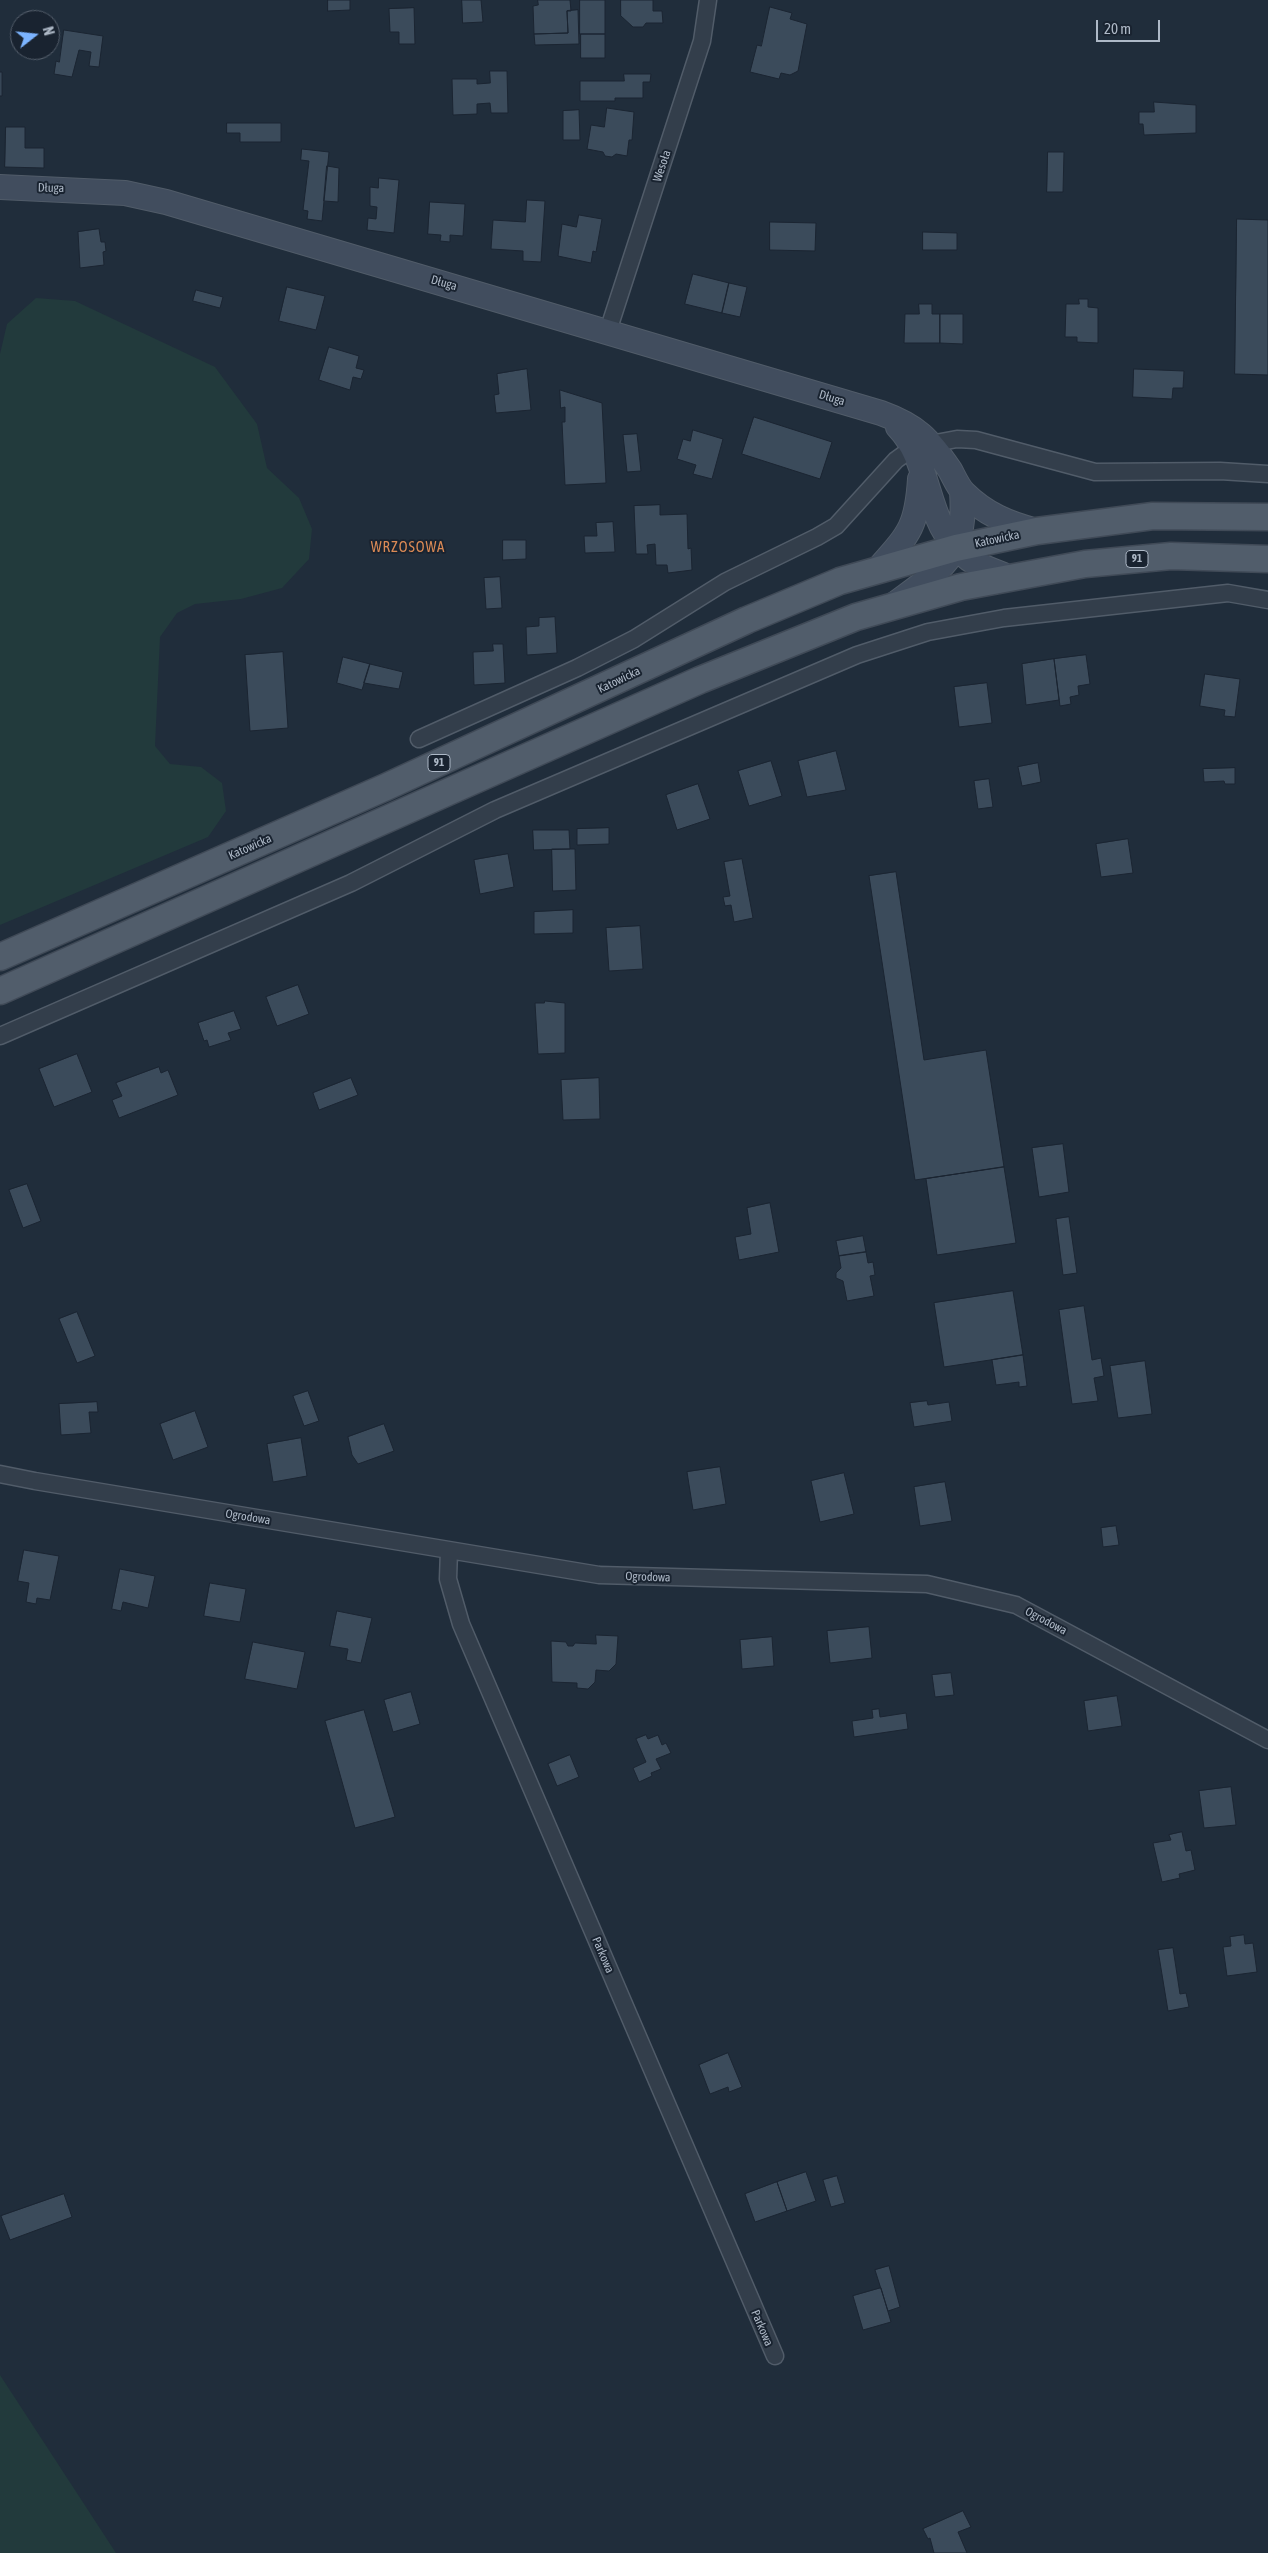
<!DOCTYPE html>
<meta charset="utf-8">
<style>
body{margin:0}
#map{position:relative;width:1268px;height:2553px;overflow:hidden;background:#202d3b;font-family:"Asap Condensed",sans-serif}
canvas{display:block}
.north{position:absolute;left:10px;top:10px;width:50px;height:50px;box-sizing:border-box;background:#192330;border:1px solid #555f6c;border-radius:50%;rotate:74deg;font-size:14px;font-weight:700;line-height:20px;text-align:center;color:#aeb9c7}
.north::after{content:'';display:block;margin:auto;width:18px;height:22px;background:#7cb4ff;clip-path:polygon(50% 0,100% 100%,50% 72%,0 100%)}
.scale{position:absolute;left:1096px;top:20px;width:64px;height:22px;box-sizing:border-box;border:2px solid #aeb9c7;border-top:0;padding-left:6px;font-size:15px;line-height:18px;white-space:nowrap;color:#aeb9c7;-webkit-text-stroke:4px #192330;paint-order:stroke}
</style>
<div id="map">
<canvas width="1268" height="2553"></canvas>
<div class="north">N</div>
<div class="scale">20 m</div>
</div>
<script>
const g = document.querySelector('canvas').getContext('2d');
g.lineJoin = 'round';
function paint(path, color) {
  g.fillStyle = color;
  g.fill(path, 'evenodd');
}
function trace(path, color, width, dash) {
  g.strokeStyle = color;
  g.lineWidth = width;
  g.lineCap = dash ? 'butt' : 'round';
  g.setLineDash(dash || []);
  g.stroke(path);
}
function label(font, color, halo, rows, align = 'center') {
  g.font = font + ' "Asap Condensed",sans-serif';
  g.lineWidth = 4;
  g.setLineDash([]);
  g.textBaseline = 'middle';
  g.strokeStyle = halo;
  g.fillStyle = color;
  for (const [text, x, y, turn = 0] of rows) {
    g.save();
    g.translate(x, y);
    g.rotate((+turn || 0) * Math.PI / 180);
    g.textAlign = isNaN(turn) ? turn : align;
    if (halo) g.strokeText(text, 0, 0);
    g.fillText(text, 0, 0);
    g.restore();
  }
}
const green = new Path2D(`
 M36,298L75,301L215,367L257,424L267,468L299,498L312,529L309,559L282,588L241,599L195,604L177,613L160,637L155,746L170,764L201,767L222,783L226,811L208,837L0,925V354L7,324Z
 M0,2375L116,2553H0Z`);
const building = new Path2D(`
 M328,0H350V10L328,11Z
 M462,0H481L483,22L463,23Z
 M538,0H570L571,11H567L568,33L534,34L533,6L538,5Z
 M580,0H605V34H580Z
 M621,0H653V11H662L663,23H646L643,27H633L621,16Z
 M770,7L792,13L790,19L807,24L798,71L790,75L781,73L779,79L750,72L757,45L761,46Z
 M414,8L415,44H399V32H390L389,9Z
 M578,10L579,44L535,45L534,34L568,33L567,11Z
 M64,30L103,36L99,67L89,66L91,52L79,50L72,77L54,74L56,61L59,62Z
 M581,34H605V58H581Z
 M490,71H507L508,113H491L490,103L477,104V114L453,115L452,79H477V84L490,83Z
 M0,72H2V96H0Z
 M624,74H651L650,82H643V98H615V101H580V81H624Z
 M1154,102L1196,105V133L1144,135L1143,124H1139V112H1154Z
 M607,108L634,112L632,140H629L627,156L616,154L612,157L605,156L603,152L587,149L591,125L604,127Z
 M579,110L580,140H563V111Z
 M227,123H281V142H240V133H227Z
 M6,127H25V148H44V168L5,167Z
 M302,149L329,152L322,221L307,219L308,211L303,210L309,161L301,160Z
 M1048,152H1064L1063,192H1047Z
 M327,166L339,168L338,202L324,201Z
 M379,178L399,180L394,233L367,230L368,218L376,219L377,207L370,206V187L378,188Z
 M527,200L545,201L541,262L523,261V251L491,249L493,220L525,222Z
 M430,202L465,204L463,236L450,235V242L440,241L441,235L428,234Z
 M579,215L602,219L596,252L593,251L591,263L558,256L562,224L576,227Z
 M1237,219L1268,220V375L1235,374Z
 M770,222L816,223L815,251L770,250Z
 M99,229L101,242H105L106,251L103,252L104,265L80,268L78,232Z
 M923,232L957,233V250H923Z
 M693,274L729,283L722,313L685,304Z
 M729,283L747,287L740,317L722,313Z
 M287,287L325,296L316,330L279,321Z
 M196,290L223,297L220,308L193,301Z
 M1079,299H1088V307L1098,308V343L1077,342V337H1065L1066,304H1079Z
 M919,304H932V314H940V343H904L905,314H919Z
 M940,314H963V344L940,343Z
 M329,347L359,356L356,368L364,370L361,379L353,377L350,390L319,380Z
 M527,369L531,410L496,413L494,395L499,394L497,374Z
 M1134,369L1184,371L1183,388H1173L1172,399L1133,397Z
 M560,390L602,403L606,483L565,485L562,422H565V407L561,408Z
 M754,417L832,442L820,479L742,454Z
 M693,430L723,439L712,479L693,474L696,465L677,459L683,439L690,441Z
 M637,434L641,471L627,472L623,435Z
 M660,505V515L687,514L688,549L691,548L692,570L668,573L667,565H656L655,544L647,545L648,554H636L634,506Z
 M613,522L615,552L585,553L584,536H597L596,523Z
 M503,540H526V559L503,560Z
 M500,577L502,608L486,609L484,578Z
 M555,617L557,653L527,655L526,627L539,626V618Z
 M493,644H503L505,683L474,685L473,652L493,651Z
 M283,652L288,728L250,731L245,655Z
 M1086,655L1090,684L1078,686L1079,695L1070,697L1071,704L1060,706L1054,659Z
 M343,657L370,664L362,690L337,683Z
 M1054,659L1059,700L1026,705L1022,664Z
 M370,664L403,672L399,689L364,683Z
 M1205,674L1240,679L1235,717L1224,716L1225,710L1200,706Z
 M987,683L992,723L959,727L954,687Z
 M836,751L846,790L807,797L798,761Z
 M771,761L782,796L749,806L738,771Z
 M1038,763L1041,782L1022,786L1018,767Z
 M1235,768V784H1225L1224,781L1204,782L1203,769Z
 M989,779L993,807L978,809L974,781Z
 M698,784L710,819L677,830L666,795Z
 M609,828V844L577,845V829Z
 M533,830H569L570,849L534,850Z
 M1128,839L1133,873L1101,877L1096,844Z
 M552,849H575L576,890L553,891Z
 M508,854L514,887L480,894L474,860Z
 M742,859L753,918L734,922L731,905L725,906L723,897L730,896L724,862Z
 M896,872L924,1060L986,1050L1004,1167L915,1180L869,876Z
 M573,910V933L534,934V912Z
 M640,926L643,969L609,971L606,928Z
 M298,985L309,1014L277,1026L266,997Z
 M545,1001L565,1003V1053L538,1054L535,1003H544Z
 M234,1011L241,1029L228,1033L231,1040L209,1047L207,1040L204,1041L198,1023Z
 M77,1054L92,1092L54,1107L39,1069Z
 M159,1067L161,1073L168,1070L178,1095L119,1118L112,1100L122,1096L116,1083Z
 M351,1078L358,1095L319,1110L313,1093Z
 M599,1078L600,1119L563,1120L561,1080Z
 M1063,1144L1069,1192L1039,1197L1032,1148Z
 M1004,1167L1016,1243L937,1255L926,1179Z
 M27,1184L41,1221L23,1228L9,1190Z
 M770,1203L779,1252L739,1260L735,1237L751,1234L747,1208Z
 M1069,1217L1077,1273L1063,1275L1056,1219Z
 M863,1236L866,1252L839,1256L836,1241Z
 M866,1252L868,1263L873,1262L875,1275L870,1276L874,1296L847,1301L843,1281L836,1278V1273L841,1268L839,1256Z
 M1013,1291L1023,1355L944,1367L934,1303Z
 M1084,1306L1092,1360L1101,1358L1104,1376L1094,1378L1098,1401L1072,1404L1059,1310Z
 M77,1312L95,1356L77,1363L59,1319Z
 M1023,1355L1027,1386L1019,1387V1382L996,1385L992,1360Z
 M1145,1361L1152,1414L1118,1418L1110,1366Z
 M308,1391L319,1421L304,1426L293,1396Z
 M927,1401L928,1405L949,1402L952,1421L914,1427L910,1403Z
 M97,1402L98,1412H89L91,1433L61,1435L59,1404Z
 M195,1411L208,1447L173,1460L160,1424Z
 M384,1424L394,1451L358,1464L352,1455L348,1437Z
 M301,1438L307,1476L273,1482L267,1444Z
 M720,1467L726,1504L693,1510L687,1472Z
 M844,1473L854,1514L820,1522L811,1481Z
 M945,1482L952,1521L920,1526L914,1487Z
 M1116,1526L1119,1545L1103,1547L1101,1528Z
 M24,1550L59,1556L50,1600L37,1598L36,1604L26,1602L29,1583L18,1581Z
 M120,1569L155,1576L148,1608L123,1602L121,1611L112,1609Z
 M210,1583L246,1589L240,1622L204,1616Z
 M337,1611L372,1618L361,1663L346,1660L348,1649L330,1646Z
 M869,1627L872,1658L830,1663L827,1631Z
 M596,1635L618,1636L616,1664L609,1671L596,1670L595,1682L588,1689L577,1688V1683L552,1682L551,1641L566,1642L568,1646H573L575,1643L596,1644Z
 M772,1637L774,1666L742,1669L740,1640Z
 M253,1642L305,1652L297,1689L245,1679Z
 M951,1673L954,1695L935,1697L932,1675Z
 M411,1692L420,1724L393,1732L384,1700Z
 M1117,1696L1122,1726L1088,1731L1084,1701Z
 M879,1709L880,1717L906,1713L908,1729L854,1737L852,1721L873,1718L872,1710Z
 M364,1710L395,1817L355,1828L325,1721Z
 M646,1735L648,1739L658,1735L662,1745L666,1743L671,1753L656,1759L661,1769L651,1773L652,1776L639,1782L633,1768L646,1762L636,1739Z
 M570,1755L579,1777L557,1786L548,1764Z
 M1231,1787L1236,1825L1204,1828L1199,1791Z
 M1182,1832L1186,1851L1191,1850L1195,1870L1179,1874L1180,1878L1162,1882L1153,1843L1171,1840L1169,1835Z
 M1244,1935L1245,1944L1253,1943L1257,1972L1227,1976L1223,1947L1231,1946L1230,1937Z
 M1173,1948L1180,1994L1186,1993L1189,2007L1168,2011L1158,1950Z
 M728,2053L742,2087L729,2092L728,2087L710,2094L699,2065Z
 M806,2172L816,2201L787,2211L777,2182Z
 M837,2176L845,2203L831,2207L823,2180Z
 M777,2182L787,2211L755,2222L745,2194Z
 M64,2194L72,2217L10,2240L1,2216Z
 M889,2266L900,2307L888,2311L875,2270Z
 M881,2288L891,2322L863,2330L853,2296Z
 M963,2511L971,2527L958,2532L967,2553H934L930,2538L928,2539L923,2529Z`);
const street = new Path2D(`
 M608,331L702,41L708,0
 M419,739L577,668L634,639L725,582L817,537L836,526L896,460L914,447L957,439L976,440L1095,472L1220,471L1268,474
 M0,1036L351,883L495,810L857,655L928,632L1004,618L1228,593L1268,600
 M0,1474L35,1481L599,1575L927,1584L1016,1605L1268,1740
 M449,1550L448,1579L461,1624L775,2356`);
const secondary = new Path2D(`
 M0,187L125,193L166,202L881,413C917,426 929,439 950,470C954,477 958,487 964,493C985,514 1009,524 1037,531
 M898,427C934,464 923,527 969,559C980,567 995,571 1008,577
 M878,569C909,534 917,527 920,479
 M895,604C943,568 967,556 962,492`);
const primary = new Path2D(`
 M0,957L386,787L747,620L840,581L956,548L1037,531L1153,516L1268,517
 M0,991L700,680L856,617L961,587L1085,564L1171,556L1268,559`);
const shields = [
 [1137,559,22],
 [439,763,22]
];
const shieldNames = [
 ["91",1137,559],
 ["91",439,763]
];
const streetNames = [
 ["Wesoła",662,166,-72],
 ["Długa",51,188,1],
 ["Długa",444,283,16],
 ["Długa",832,398,17],
 ["Katowicka",997,539,-12],
 ["Katowicka",619,680,-26],
 ["Katowicka",250,847,-24],
 ["Ogrodowa",248,1517,9],
 ["Ogrodowa",648,1577,2],
 ["Ogrodowa",1046,1621,28],
 ["Parkowa",603,1955,67],
 ["Parkowa",762,2328,67]
];
const quarterNames = [
 ["WRZOSOWA",408,547]
];
paint(green, '#223a3c');
paint(building, '#3b4b5b');
trace(building, '#1b2532', 1);
trace(street, '#515c69', 19);
trace(secondary, '#515c69', 26);
trace(primary, '#404a57', 29);
trace(street, '#333e4b', 16);
trace(secondary, '#414d5e', 24);
trace(primary, '#515d6b', 26);
for (const [x, y, w] of shields) {
  const box = new Path2D();
  box.roundRect(x - w / 2, y - 8.5, w, 17, 4);
  g.fillStyle = '#192330';
  g.fill(box);
  trace(box, '#aeb9c7', 1);
}
label('bold 11px', '#aeb9c7', null, shieldNames);
label('12px', '#aeb9c7', '#192330', streetNames);
g.letterSpacing = '1px';
label('15px', '#db8a55', '#192330', quarterNames);
g.letterSpacing = '0px';
</script>
